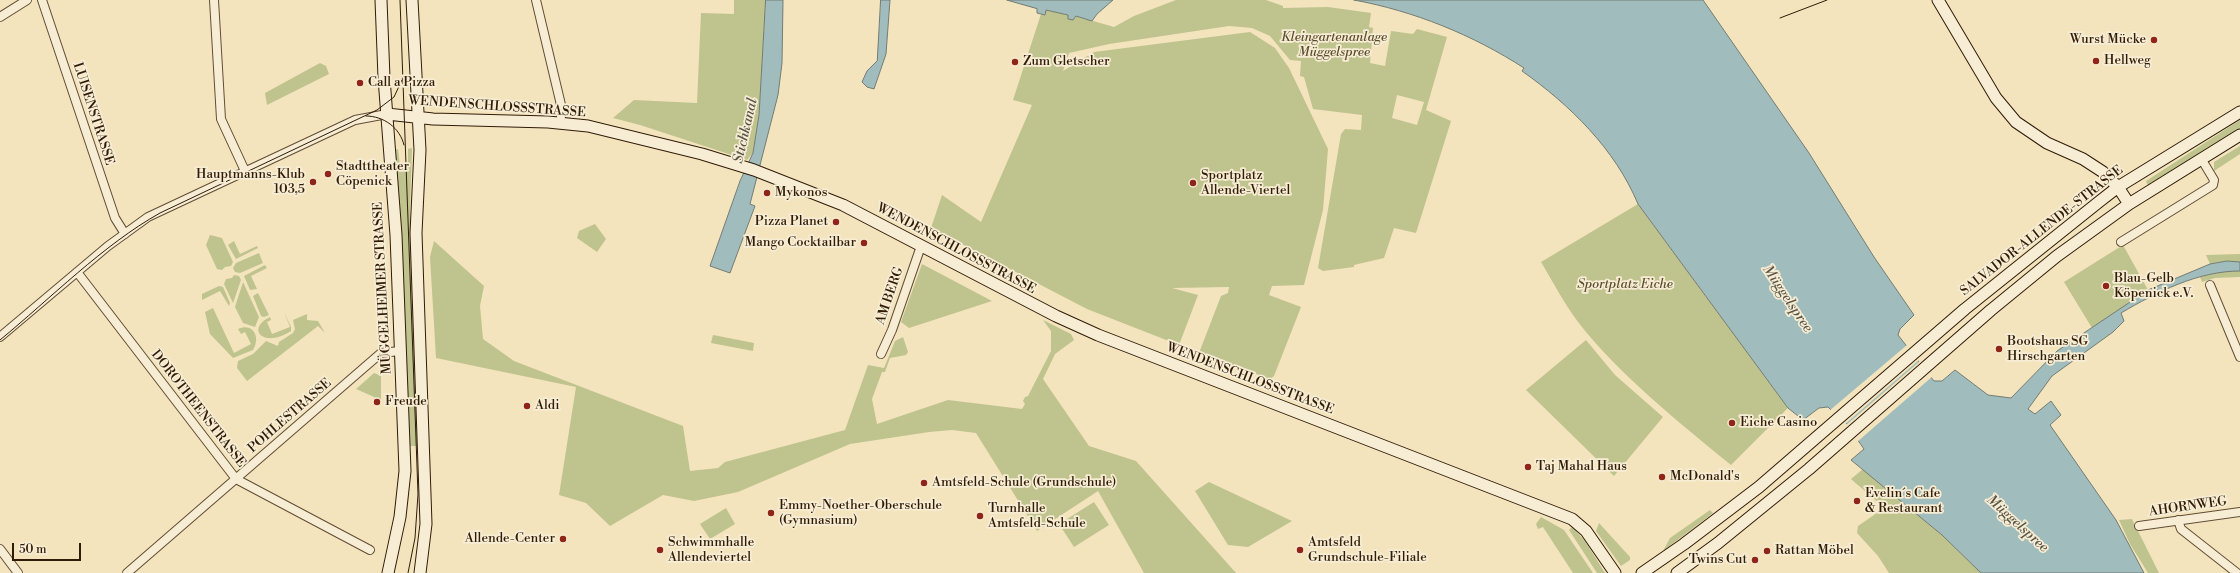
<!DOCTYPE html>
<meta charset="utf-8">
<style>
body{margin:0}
#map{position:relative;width:2240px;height:573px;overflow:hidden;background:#f3e4bd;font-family:"Libre Bodoni",serif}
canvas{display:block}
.scale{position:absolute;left:12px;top:543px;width:69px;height:18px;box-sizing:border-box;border:2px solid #301b07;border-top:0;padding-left:5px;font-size:12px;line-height:14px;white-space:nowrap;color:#301b07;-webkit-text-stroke:3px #f7edd4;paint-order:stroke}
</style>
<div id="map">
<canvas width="2240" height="573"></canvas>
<div class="scale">50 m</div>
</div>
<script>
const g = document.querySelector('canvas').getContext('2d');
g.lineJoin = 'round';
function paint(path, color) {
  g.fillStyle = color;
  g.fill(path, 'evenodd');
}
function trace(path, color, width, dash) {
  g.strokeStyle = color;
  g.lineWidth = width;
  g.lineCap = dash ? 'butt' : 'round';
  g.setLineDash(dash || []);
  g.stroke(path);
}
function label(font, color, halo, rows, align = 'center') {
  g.font = font + ' "Libre Bodoni",serif';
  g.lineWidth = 3.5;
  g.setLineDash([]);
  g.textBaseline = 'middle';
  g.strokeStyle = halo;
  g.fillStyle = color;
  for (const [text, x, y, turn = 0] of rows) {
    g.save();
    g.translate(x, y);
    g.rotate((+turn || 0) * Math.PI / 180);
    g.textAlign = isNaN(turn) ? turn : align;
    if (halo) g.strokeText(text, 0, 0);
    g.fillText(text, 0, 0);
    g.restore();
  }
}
const green = new Path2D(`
 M734,0H766L759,115L753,153L747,160L640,125L613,118L634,100L697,103L701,13L734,14Z
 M1176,0H1266L1283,6V8L1328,7L1371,13L1369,27L1373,28L1370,63L1385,66L1391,31L1413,34L1417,29L1447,37L1426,110L1451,121L1416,233L1394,228L1384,258L1354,265V267L1323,271L1318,268L1341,134L1345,129L1361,130L1362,115L1313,109L1304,77L1300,76L1301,61L1290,60L1270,36L1252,28L1229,26L1109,44L1069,53L1063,71L1094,52L1250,32L1275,48L1289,68L1328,149L1323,210L1304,285L1272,286L1269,295L1301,307L1274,376L1270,379L1199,353L1221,296L1228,293L1229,287L1172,288L1198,295L1179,345L1087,309L931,228L942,195L981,222L1032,105L1013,100L1041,14L1045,15L1046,10L1068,15V19L1073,20L1076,16L1114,27L1134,16ZM1397,95L1424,102L1417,125L1392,118Z
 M320,63L326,66L329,74L267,105L265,93Z
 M2240,120V129L2148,186L2146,181Z
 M2240,146V154L2214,171V162Z
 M412,148L410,213L419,446H408L393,150L398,149L400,165H408V149Z
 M1638,204L1788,408L1731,465C1681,424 1617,373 1578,322C1564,303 1553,282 1541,262Z
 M595,224L606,239L597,252L577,238L579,231Z
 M210,235L222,238L233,262L231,266L225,267L222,270L217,269L206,245Z
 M234,241L240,254L257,246L258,248L236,259L228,245Z
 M434,241L484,286L480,306L483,339L514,361L683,426L690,471L718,468L725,462L845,430L868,365L884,368L895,341L903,337L908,352L906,355L890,358L885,372H882L872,399L877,424L948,400L1022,409L1025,404L1023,401L1025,397L1028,396L1051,351V331L1043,320L1071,334L1074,340L1055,354L1043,379L1089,446L1136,461L1236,573H1144L1098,491L1037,531L976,433L952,430L929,432L850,444L738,492L694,501L663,495L610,526L586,503L559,495L576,387L436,358L430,257Z
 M2123,245L2148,290L2092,328L2064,282Z
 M259,253L263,263L240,273L235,272L233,268L236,263Z
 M2240,254V262L2227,261L2210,264L2206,255Z
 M922,264L992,301L909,328L901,322Z
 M265,265L267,268L251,276L257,289L250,290L244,276Z
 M2222,271H2240V277L2215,278L2202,282L2200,277Z
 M234,275L239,276L241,280L233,303L224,284L226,279L232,278Z
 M243,282L259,317L255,327L243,323L235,307Z
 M219,286L223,287L230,303L229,306L220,291L202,300V294Z
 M258,293L269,315L264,317L261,316L253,296Z
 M213,308L234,353L251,344L245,332L241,334L238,329C253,322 261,337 253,350L233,358L210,334L205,312Z
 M284,312L291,327V331C264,349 245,329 270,317L271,320L267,322L272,334L290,327Z
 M307,314V320L318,321L325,333L318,326L247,381L237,368L238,361L253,354L266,341L278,346L279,342L293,333L295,329L293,320Z
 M713,335L754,343L753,351L711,343Z
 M1586,340L1615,375L1663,417L1614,476L1526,390Z
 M374,373L381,376V400L356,389Z
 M1863,469L1942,535L1981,573H1889L1878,556L1857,533L1858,526L1874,515L1882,506L1851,479Z
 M1209,482L1292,521L1248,547L1228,545L1195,491Z
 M1094,502L1109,525L1074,547L1059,524Z
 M726,508L735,524L710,539L700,524Z
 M1710,510L1713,513L1663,551L1670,538Z
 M1541,517L1564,530L1593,573H1573L1543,527L1538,529L1536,524Z
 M2132,519L2159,573H2148L2130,544L2119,520Z
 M1599,523L1630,557V560L1621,566L1596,531Z
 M1572,527L1585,541L1605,573H1597L1569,530Z`);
const water = new Path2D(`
 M766,0H783L782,63L778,95L750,204L755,206L730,273L710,266L740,181L753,153L759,115Z
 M881,0H890L886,54L874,89L867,87L862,82L867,71L877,61Z
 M1007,0H1113L1097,14L1092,21L1076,16L1073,20L1068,19V15L1046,10L1045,15L1037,13V9Z
 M1354,0H1703L1809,153L1874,257L1914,315L1900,329L1898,335L1934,381H1942L1955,370L1988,395L2011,398L2057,351L2148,290L2210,264L2227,261L2240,262V271C2198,271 2157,292 2121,313L2124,321L2113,332L2052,376L2028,409L2035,414L2051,401L2061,415L2050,425L2116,520L2144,573H1981L1942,535L1851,460L1864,449L1857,439L1863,433C1846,426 1844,424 1838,406L1832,411L1828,407L1819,408L1803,420L1788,408L1638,204C1615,149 1570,105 1522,71L1524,68C1473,35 1414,11 1354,0Z`);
const pier = new Path2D(`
 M1907,345L1919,360L1844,425L1842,422L1845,417L1838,409L1833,413L1829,411Z
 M1920,361L1933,376L1857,442L1855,438L1860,433L1854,425L1847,428L1845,426Z`);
const street = new Path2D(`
 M42,0L115,218L125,234
 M214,0L221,119L245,171
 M536,0L562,109L560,124
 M0,17L27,0
 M2121,242L2213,185L2214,180L2202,160
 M77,272L236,479L370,550
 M2210,285L2240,357
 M0,337L108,246L148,217L355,120L387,114
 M881,354L892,330L921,246
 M2178,520L2181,529L2237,573
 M2139,526L2240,512
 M0,549L18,573
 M127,573L381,353L400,351`);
const secondary = new Path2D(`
 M381,0L384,78L396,235L405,471L400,517L388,573
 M412,0L420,150L416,233L426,524L420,573
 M1938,0L1996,98L2016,122L2047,143L2083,159L2103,172L2118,187L2129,204
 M387,114L433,119L548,122L588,126L702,154L754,170L843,205L1056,316L1098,335L1572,519L1586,531L1615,573
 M1642,573L1684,544L1759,487L1965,309L2100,201L2118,187L2240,112
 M1677,573L1718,543L1809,469L1991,310L2057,256L2129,204L2240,135`);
const tram = new Path2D(`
 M400,0L418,494L415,538L408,573
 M1780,18L1827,0
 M366,116C384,116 400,128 404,145
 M0,340C51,298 103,245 160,213L377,110L394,97L402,80`);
const markers = [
 [2154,40,4,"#8f2418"],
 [2096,61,4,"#8f2418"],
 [1015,62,4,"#8f2418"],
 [360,83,4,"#8f2418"],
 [328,174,4,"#8f2418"],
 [313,182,4,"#8f2418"],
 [1193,183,4,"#8f2418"],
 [767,193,4,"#8f2418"],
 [836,222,4,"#8f2418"],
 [864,243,4,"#8f2418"],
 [2106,286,4,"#8f2418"],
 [1999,349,4,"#8f2418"],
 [377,402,4,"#8f2418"],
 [527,406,4,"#8f2418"],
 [1732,423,4,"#8f2418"],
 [1528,467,4,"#8f2418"],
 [1662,477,4,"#8f2418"],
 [924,483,4,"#8f2418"],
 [1857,501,4,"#8f2418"],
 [771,513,4,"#8f2418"],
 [980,516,4,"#8f2418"],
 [563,539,4,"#8f2418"],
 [660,550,4,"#8f2418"],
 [1300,550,4,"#8f2418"],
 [1767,551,4,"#8f2418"],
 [1755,560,4,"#8f2418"]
];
const parkNames = [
 ["Kleingartenanlage",1334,38],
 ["Müggelspree",1334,53],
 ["Sportplatz Eiche",1625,285]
];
const poiNames = [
 ["Wurst Mücke",2146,40,"right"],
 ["Hellweg",2104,61],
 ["Zum Gletscher",1023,62],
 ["Call a Pizza",368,83],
 ["Stadttheater",336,167],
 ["Cöpenick",336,182],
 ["Hauptmanns-Klub",305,175,"right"],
 ["103,5",305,190,"right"],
 ["Sportplatz",1201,176],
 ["Allende-Viertel",1201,191],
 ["Mykonos",775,193],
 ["Pizza Planet",828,222,"right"],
 ["Mango Cocktailbar",856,243,"right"],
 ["Blau-Gelb",2114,279],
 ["Köpenick e.V.",2114,294],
 ["Bootshaus SG",2007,342],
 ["Hirschgarten",2007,357],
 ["Freude",385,402],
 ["Aldi",535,406],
 ["Eiche Casino",1740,423],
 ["Taj Mahal Haus",1536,467],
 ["McDonald's",1670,477],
 ["Amtsfeld-Schule (Grundschule)",932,483],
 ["Evelin´s Cafe",1865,494],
 ["& Restaurant",1865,509],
 ["Emmy-Noether-Oberschule",779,506],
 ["(Gymnasium)",779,521],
 ["Turnhalle",988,509],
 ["Amtsfeld-Schule",988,524],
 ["Allende-Center",555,539,"right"],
 ["Schwimmhalle",668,543],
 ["Allendeviertel",668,558],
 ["Amtsfeld",1308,543],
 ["Grundschule-Filiale",1308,558],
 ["Rattan Möbel",1775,551],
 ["Twins Cut",1747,560,"right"]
];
const streetNames = [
 ["WENDENSCHLOSSSTRASSE",497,107,4],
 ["LUISENSTRASSE",93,114,72],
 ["SALVADOR-ALLENDE-STRASSE",2042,231,-38],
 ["WENDENSCHLOSSSTRASSE",956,249,28],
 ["MÜGGELHEIMER STRASSE",383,288,-93],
 ["AM BERG",890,296,-71],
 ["WENDENSCHLOSSSTRASSE",1250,379,21],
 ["DOROTHEENSTRASSE",198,409,52],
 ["POHLESTRASSE",290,416,-41],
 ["AHORNWEG",2188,507,-8]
];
const waterNames = [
 ["Stichkanal",746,131,-77],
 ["Müggelspree",1787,299,56],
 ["Müggelspree",2017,524,42]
];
paint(green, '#bfc38e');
paint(water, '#a0bcbc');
trace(water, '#737c74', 1);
paint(pier, '#f3e4bd');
trace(street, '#614d34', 10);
trace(secondary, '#301b07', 13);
trace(street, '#f7edd4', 8);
trace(secondary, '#f7edd4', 11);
trace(tram, '#301b07', 1);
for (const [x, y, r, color] of markers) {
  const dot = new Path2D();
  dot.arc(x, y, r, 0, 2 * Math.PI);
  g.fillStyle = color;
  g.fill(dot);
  trace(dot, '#f7edd4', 1.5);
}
label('italic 13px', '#5b4d30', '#f7edd4', parkNames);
label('13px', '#301b07', '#f7edd4', poiNames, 'left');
label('13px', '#301b07', '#f7edd4', streetNames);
label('italic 14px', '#575346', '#f7edd4', waterNames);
</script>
